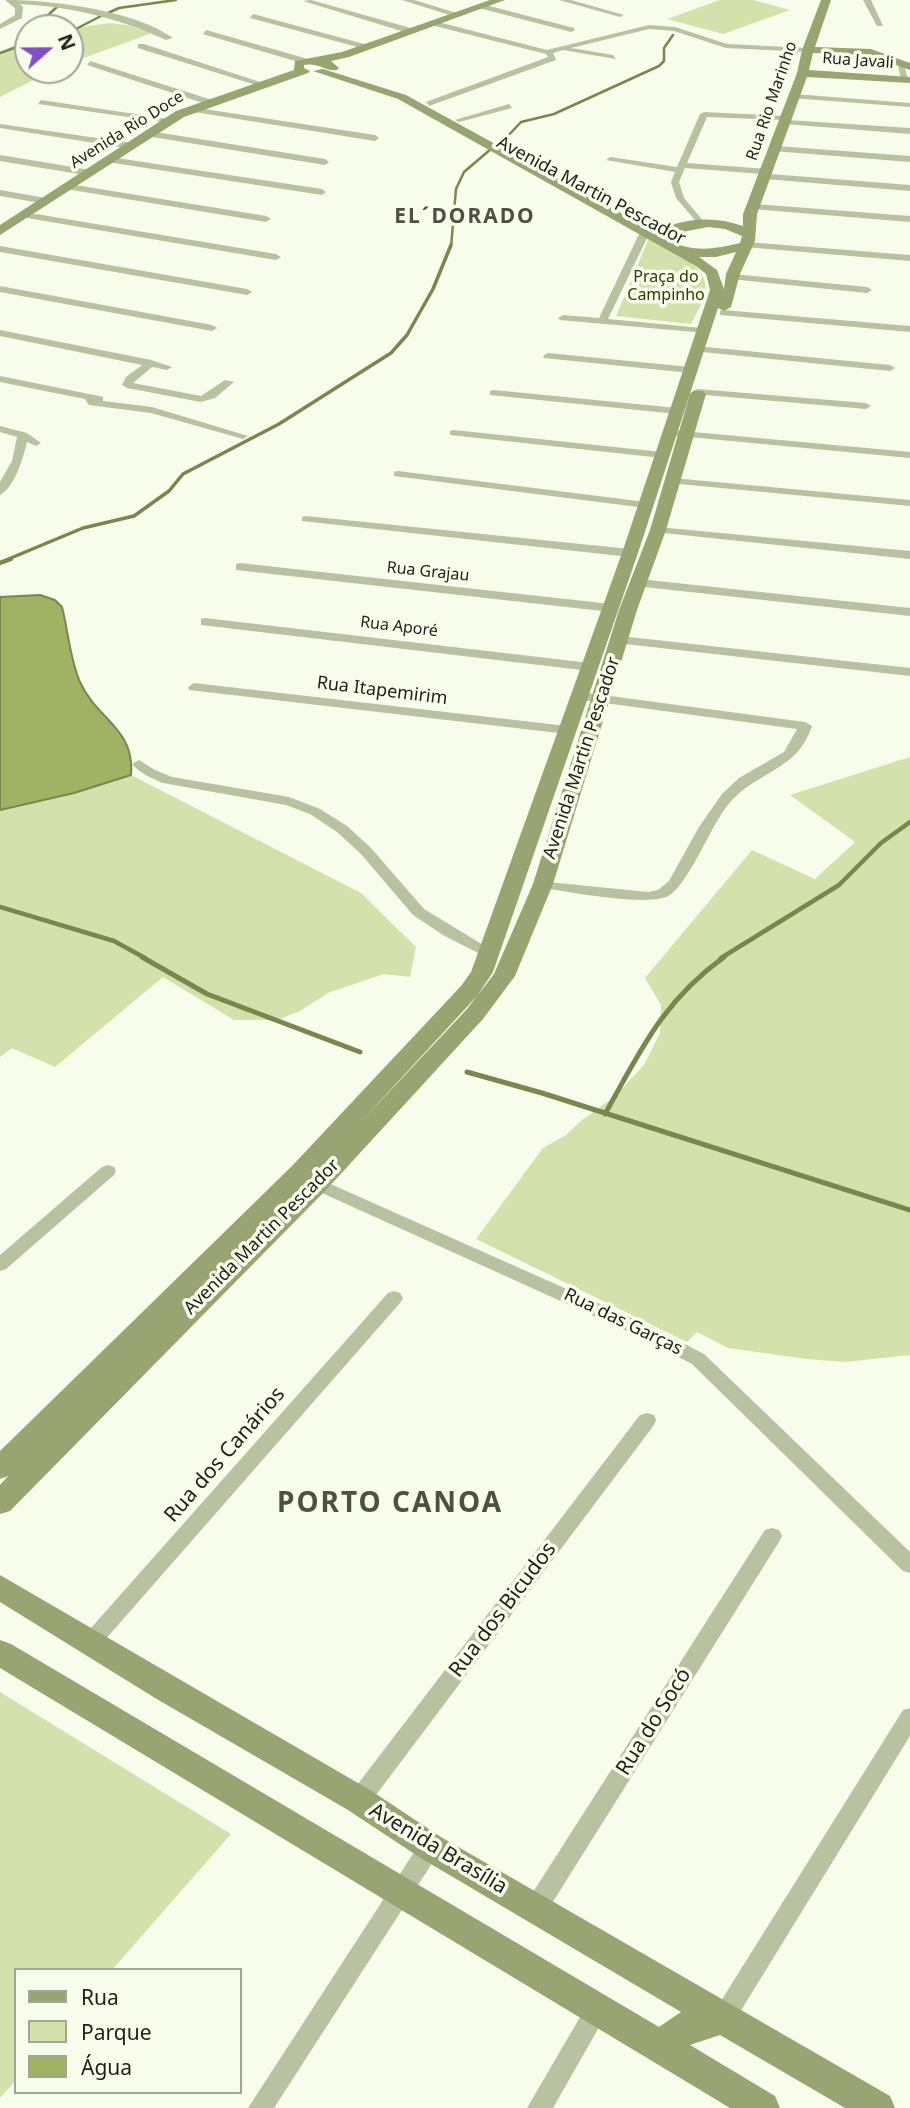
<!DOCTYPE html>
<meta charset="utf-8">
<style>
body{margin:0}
#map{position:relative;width:910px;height:2108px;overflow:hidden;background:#f8fdeb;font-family:"Noto Sans",sans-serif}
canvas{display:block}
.legend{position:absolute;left:14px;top:1968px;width:228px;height:126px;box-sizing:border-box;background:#f8fdeb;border:2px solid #a1a597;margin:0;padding:9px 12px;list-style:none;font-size:21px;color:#1e2019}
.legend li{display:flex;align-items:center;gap:14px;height:35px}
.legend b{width:35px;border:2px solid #a1a597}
.north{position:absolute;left:14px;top:14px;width:70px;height:70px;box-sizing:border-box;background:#f8fdeb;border:2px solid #a1a597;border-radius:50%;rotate:69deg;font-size:19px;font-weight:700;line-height:28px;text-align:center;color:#1e2019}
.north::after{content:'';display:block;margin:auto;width:24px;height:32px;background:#824fc7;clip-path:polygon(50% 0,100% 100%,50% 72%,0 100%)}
</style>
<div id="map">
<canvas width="910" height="2108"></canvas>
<ul class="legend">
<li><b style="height:9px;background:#98a572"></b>Rua</li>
<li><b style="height:19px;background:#d3e1ad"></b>Parque</li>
<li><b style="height:19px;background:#a0b365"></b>Água</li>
</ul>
<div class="north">N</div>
</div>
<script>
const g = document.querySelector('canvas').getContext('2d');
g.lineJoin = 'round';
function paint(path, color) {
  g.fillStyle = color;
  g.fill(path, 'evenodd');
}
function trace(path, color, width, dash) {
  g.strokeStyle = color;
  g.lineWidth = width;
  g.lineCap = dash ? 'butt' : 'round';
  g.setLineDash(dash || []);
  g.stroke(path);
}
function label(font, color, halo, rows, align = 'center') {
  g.font = font + ' "Noto Sans",sans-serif';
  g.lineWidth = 7;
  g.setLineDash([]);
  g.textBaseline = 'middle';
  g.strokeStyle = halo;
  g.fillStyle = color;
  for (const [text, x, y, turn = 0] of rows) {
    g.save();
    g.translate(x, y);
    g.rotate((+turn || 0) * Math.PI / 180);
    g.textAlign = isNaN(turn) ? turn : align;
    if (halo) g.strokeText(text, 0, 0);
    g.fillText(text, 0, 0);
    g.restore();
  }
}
const green = new Path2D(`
 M720,0H753L790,10L723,34L667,19Z
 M109,23L127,25L152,33L70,63V29Z
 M28,39V70H53L0,97V52Z
 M649,238C669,250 711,264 705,293C703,303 696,314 691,324L616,316Z
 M910,757V1355L845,1362L806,1359L728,1348L697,1332L687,1342L476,1239L543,1148L566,1135L582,1120L614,1097L644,1065L660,1033L661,1005L645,978L752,850L815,879L855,842L790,795Z
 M131,775L361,893L416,947L410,977L384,974L328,993L300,1011L277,1020H234L163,977L55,1067L12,1048L0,1057V810L74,793Z
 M0,1692L231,1834L112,1970H16V2080L0,2098Z`);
const water = new Path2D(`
 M40,595L55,600L62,607C68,630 70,660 80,682C97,720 135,728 131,775L74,793L0,810V597Z`);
const streamFar3 = new Path2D(`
 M108,13L119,8L176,0
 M40,28L38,24L57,7
 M70,32L103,15
 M0,53L28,43
 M505,139L521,122L554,114L659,66L664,61V48L673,35
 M451,247L456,189L464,172L491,149`);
const streamFar2 = new Path2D(`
 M6,560L83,528L134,516L169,491L183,474L279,424L391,353L407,335L433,289L451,245`);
const streamFar1 = new Path2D(`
 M0,563L11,559
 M0,907L114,941L145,958
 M721,958L839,885L881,843L910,822`);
const stream = new Path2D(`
 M142,957L207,994L360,1052
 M467,1072L542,1093L910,1210
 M605,1114C641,1050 662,1002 724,957`);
const street = new Path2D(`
 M5,0C53,0 133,10 173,38L166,40C119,18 72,7 20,4L23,7L22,18L0,29V24L15,15V8Z
 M311,0L414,29L415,31L408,33L303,1Z
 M402,0H414L463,15L456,17Z
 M559,0H571L624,15L620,17Z
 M863,0H871L883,26H877Z
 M482,4L574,28L575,30L571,32L479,8Z
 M253,14L368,45L369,47L365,49L250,18Z
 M434,21L547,50L649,25L675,27L727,44L808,48L812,50L808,52L726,48L674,31L649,29L571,48L613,55L616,59L563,50L553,53L556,60L429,106L426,102L548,57L546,54L431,25Z
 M206,30L308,59L309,61L302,63L203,34Z
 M138,44H144L266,84L259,86L138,48Z
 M90,61L212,100L213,102L206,104L87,65Z
 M897,61L904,63L908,81L901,79Z
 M794,94L910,103V107L791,98Z
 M41,100L169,119L173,121L169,123L38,104Z
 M509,104L512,108L459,122L455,120Z
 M191,107L375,135L379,138L375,141L188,111Z
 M704,112L785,116H788V120L910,128V134L785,124L782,120L707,117L687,163L767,169L770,170V174L910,185V191L765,179L762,178V174L685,168L679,182L684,198L705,223L700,226L676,198L671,182L675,172L606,160L610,157L677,167L700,114Z
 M0,124L132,143L136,146L132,149L0,128Z
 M149,131L325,159L329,162L325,165L146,136L145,134Z
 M776,146L910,156V162L773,151V147Z
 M0,155L91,170L95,173L91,176L0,161Z
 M110,157L322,189L326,192L322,195L107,162L106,160Z
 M69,184L266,216L271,219L266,222L66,189V185Z
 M0,190L46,198L50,201L46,204L0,196Z
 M755,204L910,216V222L752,209L751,207Z
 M24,212L276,254L281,257L276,260L21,217V213Z
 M645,229L650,232L608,319L702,328L707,331L706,333L560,320L558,318L563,315L599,318L640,232Z
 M747,242L910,255V261L744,247L742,245Z
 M0,246L247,289L252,292L247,295L0,252Z
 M733,274L867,287L872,290L867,293L730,279L728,277Z
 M0,286L212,325L217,328L212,331L0,292Z
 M723,310L910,326V332L720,315V311Z
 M0,330L151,360L172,367L167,370L152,367L133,383L201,396L225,380L234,382L215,398L201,402L127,388L122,385L126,377L142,365L0,336Z
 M696,346L890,365L895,368L890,371L692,351V347Z
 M548,353L690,367L695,370L690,373L544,358L543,356Z
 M0,376L99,396L103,397V401L152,407L248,436L243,439L151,413L89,405L85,399L0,382Z
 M698,389L866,403L871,406L866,409L694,394V390Z
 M494,390L677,408L682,411L677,414L490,395V391Z
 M0,426L27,433L41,443L36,446L27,442C23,458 15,487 0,495V482L12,461L17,437L0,432Z
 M454,430L662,452L667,455L662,458L450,435V431Z
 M672,430L910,452V458L668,435V431Z
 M398,471L646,502L652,505L646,508L394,476V472Z
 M673,478L910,500V506L669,483L667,481Z
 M306,516L630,549L636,553L630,557L302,521V517Z
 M658,527L910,551V559L654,532V528Z
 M240,563L611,604L617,608L611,612L236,570V564Z
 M639,579L910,608V616L635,586V580Z
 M205,618L590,663L596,667L590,671L201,625V619Z
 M620,636L910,668V676L616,643V637Z
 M194,683L567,726L574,730L567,734L189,690L188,687Z
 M580,692L805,722L812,726C796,774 753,770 725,809C710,828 686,890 666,897C640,906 573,892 543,888L538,887L536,884L538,881L648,892L658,890L669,881L699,827L722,794L739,778L784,752L797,729L575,699L574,696Z
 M139,760L155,770L172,777L289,797L320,809L347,826L371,848L424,909L498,954L496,957H486L443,935L413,915L361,854L337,832L310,814L286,805L163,783C151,778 141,774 132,764Z
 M108,1165L114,1167L116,1171L114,1175L6,1269L0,1271V1255L102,1167Z
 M317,1178L652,1327L704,1354L910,1552V1573L903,1571L692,1364L640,1337L311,1188L309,1184L311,1180Z
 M394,1291L400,1293L403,1298L400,1303L97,1649L90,1652L83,1649L80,1643L83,1637L388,1293Z
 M647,1413L654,1415L656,1420L654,1425L367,1807L359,1810L351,1807L348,1800L351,1793L640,1415Z
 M772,1528L779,1530L782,1536L779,1542L544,1916L536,1919L528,1916L525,1908L528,1900L765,1530Z
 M910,1708V1736L732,2025L724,2028L716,2025L712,2017L716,2009L903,1710Z
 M430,1837L438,1840L441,1847L438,1854L274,2108H248L422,1840Z
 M598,1997L606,2000L610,2008L553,2108H527L590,2000Z`);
const secondary = new Path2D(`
 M490,0H505L349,57L331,61L339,68L337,70C326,72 319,62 304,65V68L310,71L308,73L184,117L0,235V225L176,111L294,70L295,61L342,52Z
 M821,0H831L815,47L871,49L910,63V70L869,55L813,53L809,70L910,77V83L807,77L757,214L755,241L740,274L731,307L724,311L718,308L638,553L493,972L477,996L358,1125L467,1009L494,974L533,884L619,610L650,530L690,394L693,391H703L706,394L666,530L637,610L553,884L515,976L483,1019L326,1190L10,1511L0,1514V1485L8,1476L0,1479V1451L292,1166L461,986L471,972L622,553L710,290L706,274L696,266L398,99L313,71L323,69L406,95L659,234L662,228C689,218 715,216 743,226V214L797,73L802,50ZM708,227L725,229L742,236L740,243C715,249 692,253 669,240L672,234ZM736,252L726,274L724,289L717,270L699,257H716Z
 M0,1575L370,1790L441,1837L890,2096L895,2108H845L720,2035L690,2045L775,2096L780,2108H730L0,1668V1640L11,1644L659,2027L681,2012L419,1857L348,1810L155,1698L0,1602Z`);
const farStreetnames = [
 ["Rua Javali",858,61,4],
 ["Rua Rio Marinho",772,101,-71],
 ["Avenida Rio Doce",127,130,-32],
 ["Rua Grajau",428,572,6],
 ["Rua Aporé",399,627,7]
];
const farParknames = [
 ["Praça do",666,277],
 ["Campinho",666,295]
];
const streetNames = [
 ["Avenida Martin Pescador",591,191,28],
 ["Rua Itapemirim",382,691,7],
 ["Avenida Martin Pescador",582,758,-72],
 ["Avenida Martin Pescador",262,1237,-45],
 ["Rua das Garças",623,1322,26]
];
const farDistrictnames = [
 ["EL´DORADO",465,217]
];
const nearStreetnames = [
 ["Rua dos Canários",225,1455,-49],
 ["Rua dos Bicudos",503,1610,-53],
 ["Rua do Socó",654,1722,-58],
 ["Avenida Brasília",438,1849,31]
];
const nearDistrictnames = [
 ["PORTO CANOA",390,1504]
];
paint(green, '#d3e1ad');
paint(water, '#a0b365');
trace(water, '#79874e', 2);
trace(streamFar3, '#79874e', 2.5);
trace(streamFar2, '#79874e', 3.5);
trace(streamFar1, '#79874e', 4.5);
trace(stream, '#79874e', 5);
paint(street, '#b8c1a0');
paint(secondary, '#98a572');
label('16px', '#1e2019', '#f8fdeb', farStreetnames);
label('16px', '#303a00', '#f8fdeb', farParknames);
label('18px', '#1e2019', '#f8fdeb', streetNames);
g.letterSpacing = '2px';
label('bold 21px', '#4d5142', '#f8fdeb', farDistrictnames);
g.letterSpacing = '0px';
label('21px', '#1e2019', '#f8fdeb', nearStreetnames);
g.letterSpacing = '2px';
label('bold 28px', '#4d5142', '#f8fdeb', nearDistrictnames);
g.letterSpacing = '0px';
</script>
